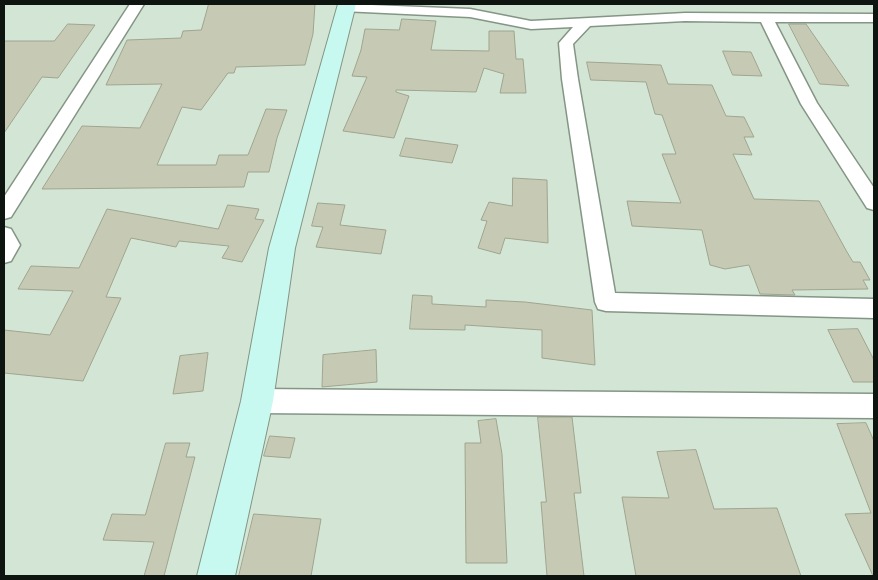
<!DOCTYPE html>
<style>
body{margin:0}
#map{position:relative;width:878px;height:580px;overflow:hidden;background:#d3e6d5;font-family:"Alegreya Sans",sans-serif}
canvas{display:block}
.frame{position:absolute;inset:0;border:5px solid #0e140f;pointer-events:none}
</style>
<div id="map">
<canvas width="878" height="580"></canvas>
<div class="frame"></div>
</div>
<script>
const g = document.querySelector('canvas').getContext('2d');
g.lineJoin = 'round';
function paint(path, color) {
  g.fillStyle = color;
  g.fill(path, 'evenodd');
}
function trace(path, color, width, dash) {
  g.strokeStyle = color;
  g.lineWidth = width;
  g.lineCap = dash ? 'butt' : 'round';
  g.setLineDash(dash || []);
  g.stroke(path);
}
const building = new Path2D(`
 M209,4H315L313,34L305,65L236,67L234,73H228L201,110L182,107L157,165H216L219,155H248L266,109L287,110L277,138L269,172H248L244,187L42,189L82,126L140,128L162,84L106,85L127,40L181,38L183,31L201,30Z
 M402,19L436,21L431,50L489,51V31H514L516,59H523L526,93H500L504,74L484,68L476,92L396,90V92L409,96L394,138L343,131L367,77L352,76L361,50L365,29L399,30Z
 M68,24L95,25L58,78L42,77L4,133V41H54Z
 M789,24H806L849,86L820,84Z
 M723,51L751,52L762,76L733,75Z
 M587,62L661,65L668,84L712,85L726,116L744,117L754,137H744L752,155L733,154L754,199L819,201L847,252L853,262H860L870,280H863L868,289L792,290L795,295L760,294L749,265L725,269L710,265L702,230L632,226L627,201L681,203L662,154H676L662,115L655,114L646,82L591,80Z
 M406,138L458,145L452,163L400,156Z
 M513,178L547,180L548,243L505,238L500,254L478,248L487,221L481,220L489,202L512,206Z
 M318,203L345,205L340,225L386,230L381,254L316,247L323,227L312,226Z
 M228,205L259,209L255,219L264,220L242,262L222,258L229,246L179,241L176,247L131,238L106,297L121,298L83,381L4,373V330L50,335L73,291L18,289L31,266L79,268L107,209L218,229Z
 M413,295L432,296V304L486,307V300L525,302L592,310L595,365L542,358V330L465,325V330L410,329Z
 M858,329L874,360V382H853L828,330Z
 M376,350L377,382L322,387L323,355Z
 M208,353L203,391L173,394L180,356Z
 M538,417H572L581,493H574L584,576H547L541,502H546Z
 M496,419L502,454L507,563H466L465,443H481L478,421Z
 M866,423L874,441V576H873L845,514L871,513L837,424Z
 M270,436L295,438L290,458L264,456Z
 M166,443H190L186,457H195L164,576H144L154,542L103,540L112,514L145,515Z
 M696,450L714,509L777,508L801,576H636L622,497L669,498L657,452Z
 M254,514L321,519L311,576H239Z`);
const street = new Path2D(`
 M130,4H144L11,217L4,219V197Z
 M347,4L470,9L531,21L685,13L874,14V22H775L817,103L874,188V210L867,208L801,104L761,22L685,21L590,26L573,44L578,79L615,293L874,299V318L606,311L598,309L595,302L562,79L559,43L573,27L531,29L470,17L342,11L340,8L342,5Z
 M4,227L11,229L20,245L11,261L4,263Z
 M257,389L874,394V418L257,413L248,409L245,401L248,393Z`);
const secondary = new Path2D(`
 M338,4H356L295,248L273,401L235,576H197L241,401L269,248Z`);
paint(building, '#c6cab4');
trace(building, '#9fa48e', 1);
trace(street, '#849585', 3);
trace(secondary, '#849585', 2);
paint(street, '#fff');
paint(secondary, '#c8f9f0');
</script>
